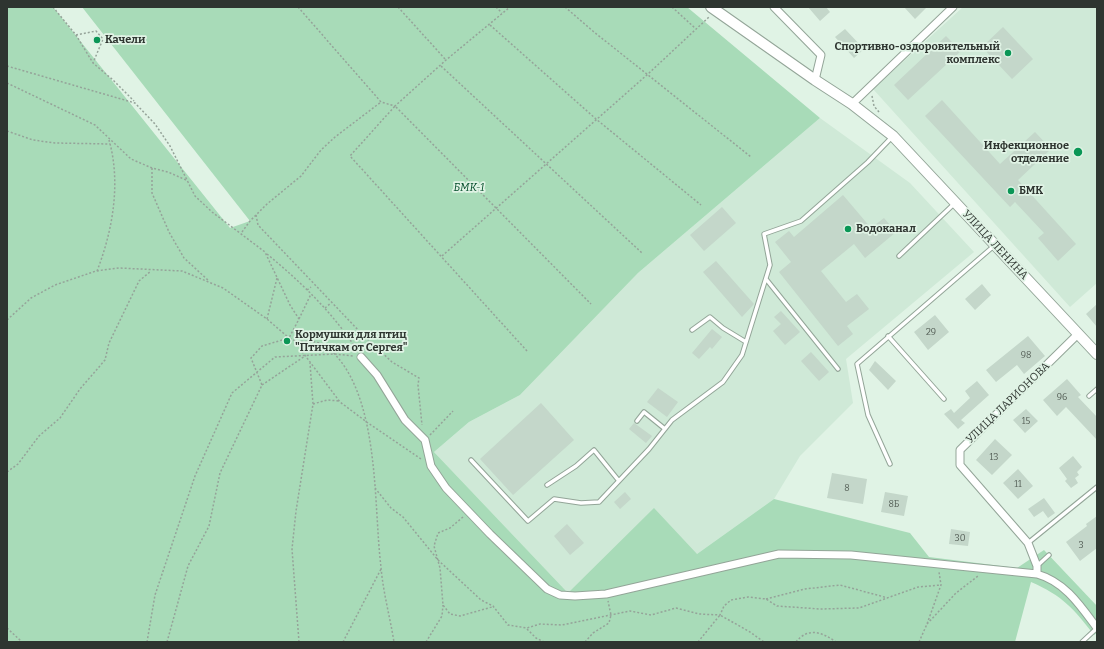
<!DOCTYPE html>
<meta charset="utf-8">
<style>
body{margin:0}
#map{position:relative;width:1104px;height:649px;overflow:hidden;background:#e0f3e5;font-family:Bitter,serif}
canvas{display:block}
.frame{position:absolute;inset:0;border:8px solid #2e3530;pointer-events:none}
</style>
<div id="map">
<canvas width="1104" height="649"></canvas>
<div class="frame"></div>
</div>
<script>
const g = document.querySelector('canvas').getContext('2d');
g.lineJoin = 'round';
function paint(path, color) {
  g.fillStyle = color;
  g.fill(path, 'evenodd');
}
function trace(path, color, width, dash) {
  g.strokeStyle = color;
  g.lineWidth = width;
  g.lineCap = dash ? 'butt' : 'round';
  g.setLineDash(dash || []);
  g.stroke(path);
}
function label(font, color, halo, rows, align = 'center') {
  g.font = font + ' Bitter,serif';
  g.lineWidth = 3.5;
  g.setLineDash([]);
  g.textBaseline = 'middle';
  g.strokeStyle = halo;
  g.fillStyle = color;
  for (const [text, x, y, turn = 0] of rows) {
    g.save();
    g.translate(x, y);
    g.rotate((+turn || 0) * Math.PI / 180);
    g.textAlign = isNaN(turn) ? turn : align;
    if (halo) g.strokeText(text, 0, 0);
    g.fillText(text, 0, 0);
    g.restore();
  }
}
const built = new Path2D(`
 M963,7H1097V283L1070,307L873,89Z
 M820,118L910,183L974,252L846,359L853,403L800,456L774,499L697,554L568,593L434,452L469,422L520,395L638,273Z`);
const green = new Path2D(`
 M7,7H53L230,228L250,221L82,7H687L820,118L638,273L520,395L469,422L434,452L568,593L654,508L697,554L774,499L910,533L929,557L1017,568L1044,550L1097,606V633L1094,635C1073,608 1063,596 1031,582L1015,642H7Z`);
const building = new Path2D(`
 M808,7H826L830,12L820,21Z
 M904,7H927L915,19Z
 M1003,27L1033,59L1012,79L982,47Z
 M845,29L864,49L854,58L835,37Z
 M946,36L961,51L908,100L894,85Z
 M942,100L1000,164L1035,132L1051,149L1018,180L1076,244L1058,261L1038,238L1044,233L1015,202L1010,207L925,116Z
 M843,195L871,228L884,218L896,232L865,258L854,244L821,271L846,302L857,294L869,309L847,326L853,334L838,346L779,272L791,262L775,242L789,231L794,237Z
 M722,207L736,223L704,251L690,235Z
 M716,261L754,304L742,317L703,272Z
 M982,284L991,295L975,310L965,299Z
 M1097,304V327L1086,314Z
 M781,311L800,332L785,345L773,331L781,324L774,317Z
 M935,315L949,332L928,350L914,332Z
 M712,329L722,337L712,349L710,347L699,359L692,353Z
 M1028,336L1045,356L1024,374L1017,365L996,382L986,370Z
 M811,352L829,372L819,381L801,361Z
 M875,361L896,381L888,390L869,370Z
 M1067,379L1081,395L1078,397L1097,417V440L1066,407L1057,416L1043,400Z
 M977,381L989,395L961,420L965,423L958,429L944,414L951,409L954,413L970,398L965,391Z
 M658,388L678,402L667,417L647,402Z
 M541,403L574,440L513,495L480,459Z
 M1026,409L1038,421L1025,433L1013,420Z
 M634,423L652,436L646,443L629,429Z
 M995,439L1012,455L992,475L976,460Z
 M1073,456L1082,467L1077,472L1079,475L1075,478L1078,483L1071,488L1065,481L1067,479L1059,468Z
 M1018,469L1033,486L1018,499L1003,483Z
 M832,473L867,479L863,504L827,498Z
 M625,492L631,499L620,509L614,502Z
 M885,492L908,496L904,516L881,512Z
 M1044,498L1055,513L1048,518L1043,511L1034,517L1028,509Z
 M1097,516V548L1080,561L1066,542L1087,526L1086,524Z
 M567,524L584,543L570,555L554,536Z
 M951,529L970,532L968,546L949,544Z`);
const path = new Path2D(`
 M53,7L76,35L93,63L113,80L134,101
 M298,7L381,102L395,106L446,60L510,7
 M398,7L446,60
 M496,7L502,13
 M565,7L594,32L751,157
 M672,7L696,29
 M490,25L596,119L701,205
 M76,35L96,31L103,39L93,63
 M7,66L135,103L155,124L170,146L195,196L212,212L265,252L290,305L299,319L289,338C300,345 315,338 326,346C381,390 373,503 381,567C383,592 390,617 394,642
 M441,66L642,253
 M7,83L95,125L131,159L152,168L168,172L186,180
 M872,96L874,106L879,112
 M7,131L33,140L55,143L110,144
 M152,168V193L169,232L184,258L209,281
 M256,215L258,225L361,333L392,362L419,378L418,385L422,425
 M242,232L250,221L267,204L301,176L321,150L335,137L381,102
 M267,254C301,282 333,313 357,350
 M442,256L648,74L709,17
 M97,271C113,230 121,182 109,140
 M307,290L311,287
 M325,308L331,303
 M267,319L277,278
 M299,319L311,294
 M7,320L31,298L55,285L96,271L119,268L182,271L223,288L267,319L289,338
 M295,342L340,402L368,423L421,459
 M527,351L350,156L395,106L591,304
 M262,385L305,356
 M313,404L327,400L339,401
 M430,435L453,411
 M7,472L18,464L39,436L60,418L80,389L105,360L109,343L139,281L151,271
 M375,488L391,508L403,517L438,560L481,600L493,606L508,625L527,628L540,624L562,625L630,611L651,615L676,608L699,614L720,615L724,606L731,600L748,597L766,599L777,606L820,609L859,608L918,587L941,585
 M463,517L450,528L438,533L434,546L440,568L443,605L450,614L460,616L492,607
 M766,599L805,589L840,585L888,598
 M927,624L956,593L978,576
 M7,628L22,642
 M527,629L536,638L544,642
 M147,642L155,595L195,476L232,393L275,357L335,354L353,356
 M167,642L188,566L209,526L220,473L262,385L251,358L262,346L289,338
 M299,642L292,549L296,511L313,404L310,363
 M343,642L381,569
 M426,642L442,616L443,605
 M585,642L593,633L609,623L611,615L608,601
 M698,642L720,615L750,632L764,642
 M796,642C808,627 822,632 836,642
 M919,642L927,624L941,585L939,572`);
const service = new Path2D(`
 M899,256L955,203
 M766,279L838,369
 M692,330L710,317L723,328L746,342
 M888,336L944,399
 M1089,396L1097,389
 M637,421L644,412L665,429
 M471,460L528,521L554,499L581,503L599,502L649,449L672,420L723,382L742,355L770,265L764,234L801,221L868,162L892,137
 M890,464L868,415L857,364L995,245
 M547,485L576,466L594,450L619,481
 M1028,543L1097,487
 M1037,566L1049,555
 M1082,642L1097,628`);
const minor = new Path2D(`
 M774,7L821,55L815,80
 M852,104L953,7
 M361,357L377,375L405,420L425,440L431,466L446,488L490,534L547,589L560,595L575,596L606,594L779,554L851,555L1037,574C1065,582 1080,605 1097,628
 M1037,574V566L1028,543L960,465V450L1078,334`);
const secondary = new Path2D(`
 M711,7L815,80L852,104L893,136L1097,354`);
const markers = [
 [97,40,4,"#0a9656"],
 [1008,53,4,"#0a9656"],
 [1078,152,5,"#0a9656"],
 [1011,191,4,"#0a9656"],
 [848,229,4,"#0a9656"],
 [287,341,4,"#0a9656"]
];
const numberNames = [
 ["29",931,332],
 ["98",1026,355],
 ["96",1062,397],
 ["15",1026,421],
 ["13",994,457],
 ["11",1018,484],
 ["8",847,488],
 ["8Б",894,504],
 ["30",960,538],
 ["3",1081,545]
];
const poiNames = [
 ["Качели",105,40],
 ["Спортивно-оздоровительный",1000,47,"right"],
 ["комплекс",1000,60,"right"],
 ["Инфекционное",1069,146,"right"],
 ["отделение",1069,159,"right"],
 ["БМК",1019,191],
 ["Водоканал",856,229],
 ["Кормушки для птиц",295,335],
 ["\"Птичкам от Сергея\"",295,348]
];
const parkNames = [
 ["БМК-1",469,188]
];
const streetNames = [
 ["УЛИЦА ЛЕНИНА",995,245,47],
 ["УЛИЦА ЛАРИОНОВА",1008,403,-44]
];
paint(built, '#cfe9d7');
paint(green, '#a8dbb8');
paint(building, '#c4d7ca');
trace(service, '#93a598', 5.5);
trace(minor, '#93a598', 9);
trace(secondary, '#93a598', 12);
trace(path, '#95a399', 1.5, [2, 2]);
trace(service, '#fff', 3.5);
trace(minor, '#fff', 7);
trace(secondary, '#fff', 10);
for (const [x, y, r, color] of markers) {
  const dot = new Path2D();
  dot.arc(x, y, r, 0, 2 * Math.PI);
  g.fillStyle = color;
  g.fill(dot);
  trace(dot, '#e0f3e5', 1.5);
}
label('9px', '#545e56', null, numberNames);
label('bold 11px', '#2e3530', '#e0f3e5', poiNames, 'left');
label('italic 11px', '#004b28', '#e0f3e5', parkNames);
label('11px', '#2e3530', '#e0f3e5', streetNames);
</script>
